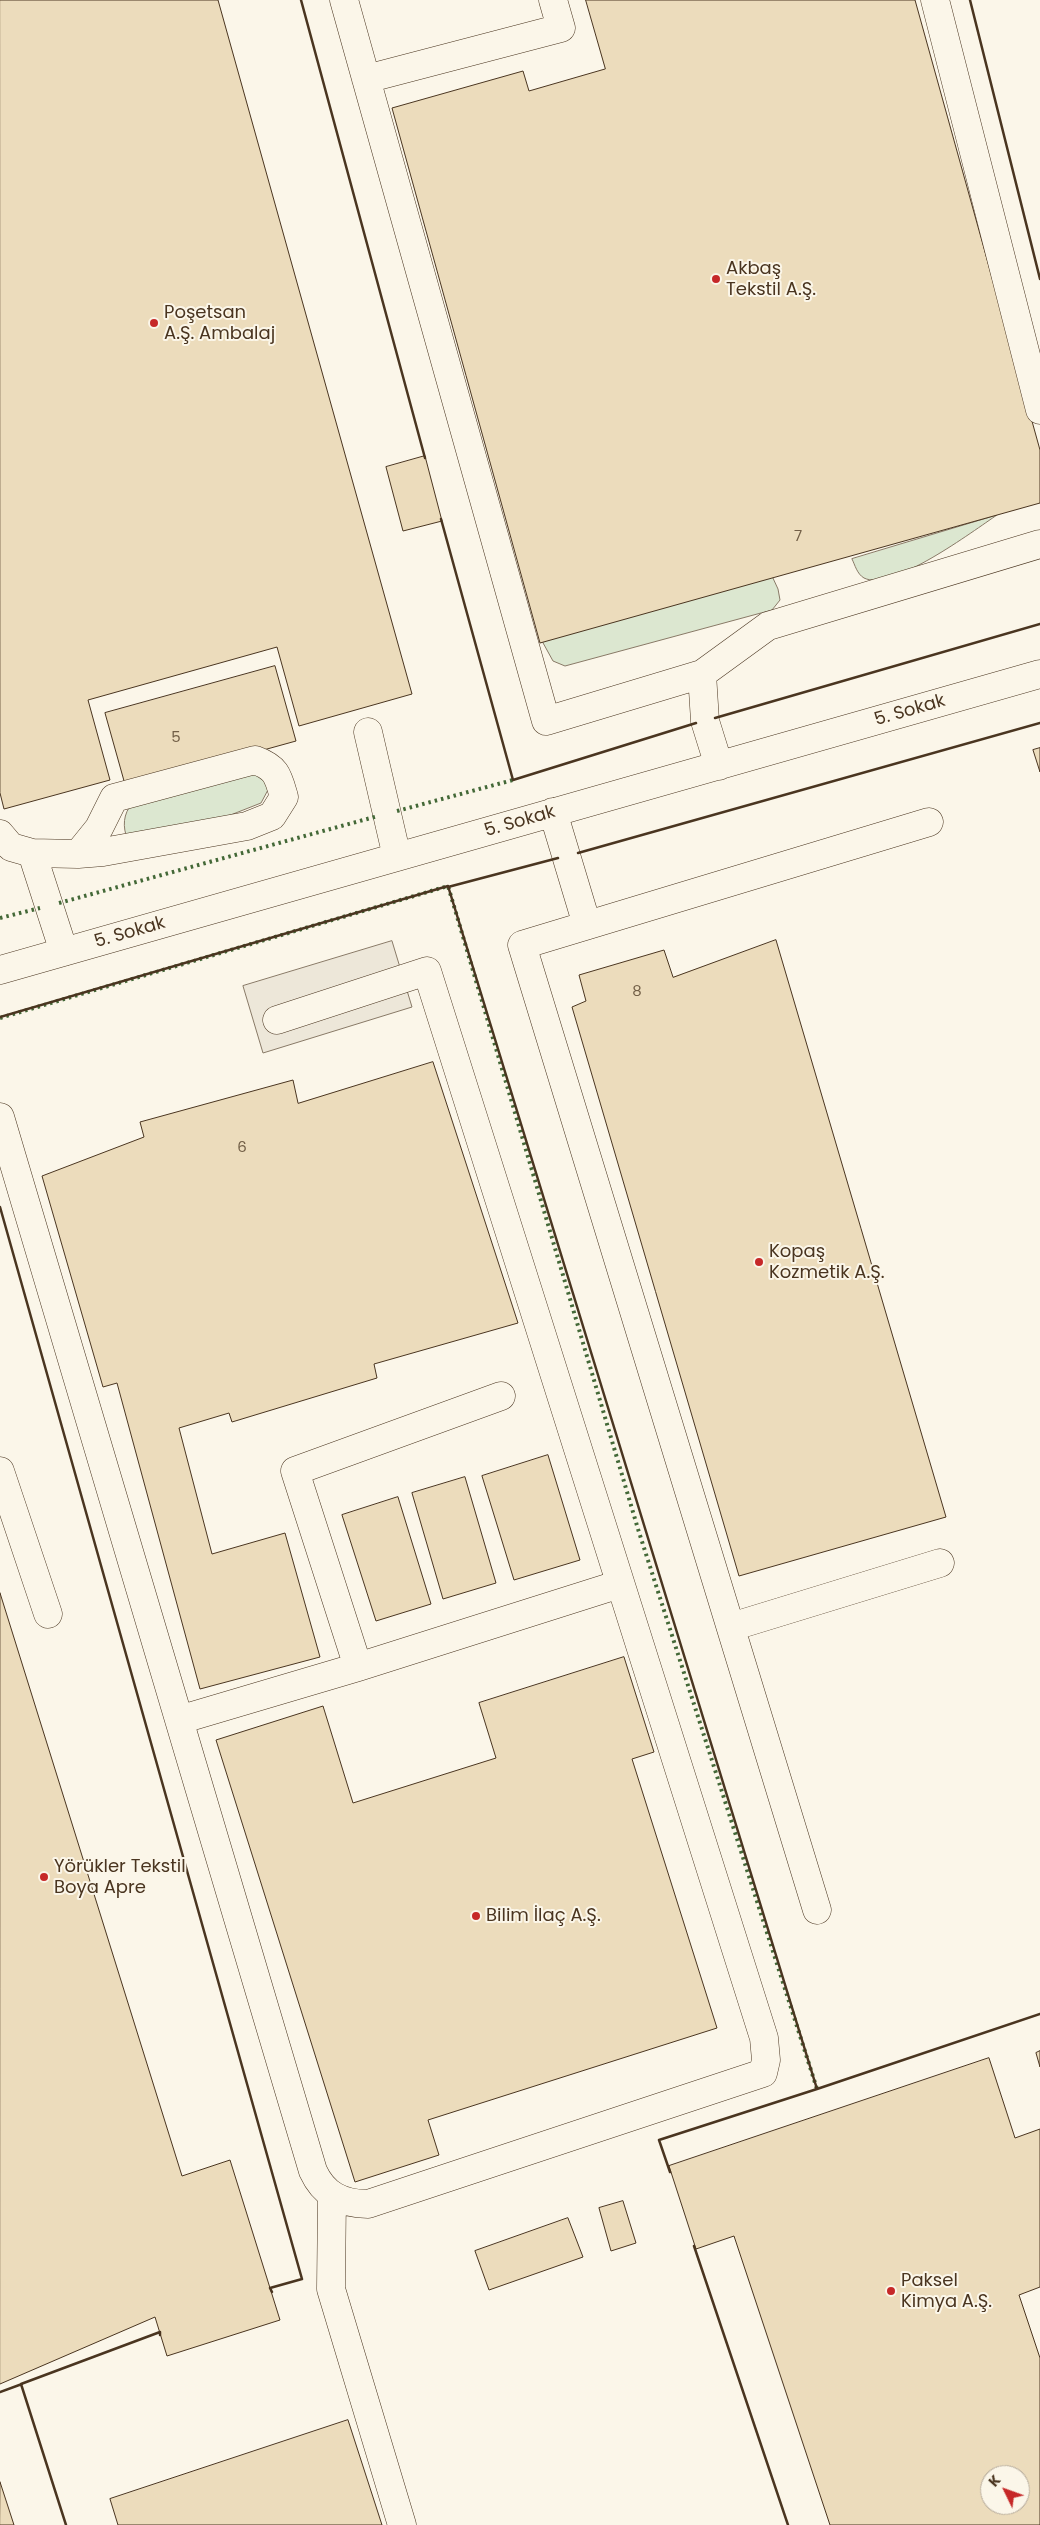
<!DOCTYPE html>
<meta charset="utf-8">
<style>
body{margin:0}
#map{position:relative;width:1040px;height:2525px;overflow:hidden;background:#fbf6e9;font-family:Poppins,sans-serif}
canvas{display:block}
.north{position:absolute;left:980px;top:2465px;width:50px;height:50px;box-sizing:border-box;background:#fbf6e9;border:1px solid #b4a999;border-radius:50%;rotate:312deg;font-size:14px;font-weight:700;line-height:20px;text-align:center;color:#4a3520}
.north::after{content:'';display:block;margin:auto;width:18px;height:22px;background:#c62828;clip-path:polygon(50% 0,100% 100%,50% 72%,0 100%)}
</style>
<div id="map">
<canvas width="1040" height="2525"></canvas>
<div class="north">K</div>
</div>
<script>
const g = document.querySelector('canvas').getContext('2d');
g.lineJoin = 'round';
function paint(path, color) {
  g.fillStyle = color;
  g.fill(path, 'evenodd');
}
function trace(path, color, width, dash) {
  g.strokeStyle = color;
  g.lineWidth = width;
  g.lineCap = dash ? 'butt' : 'round';
  g.setLineDash(dash || []);
  g.stroke(path);
}
function label(font, color, halo, rows, align = 'center') {
  g.font = font + ' Poppins,sans-serif';
  g.lineWidth = 4;
  g.setLineDash([]);
  g.textBaseline = 'middle';
  g.strokeStyle = halo;
  g.fillStyle = color;
  for (const [text, x, y, turn = 0] of rows) {
    g.save();
    g.translate(x, y);
    g.rotate((+turn || 0) * Math.PI / 180);
    g.textAlign = isNaN(turn) ? turn : align;
    if (halo) g.strokeText(text, 0, 0);
    g.fillText(text, 0, 0);
    g.restore();
  }
}
const green = new Path2D(`
 M997,515C973,531 892,592 864,578C857,574 855,565 852,559Z
 M772,576L778,589L780,600L772,610L565,666L553,661L542,641Z
 M225,773L262,775L269,788L261,803L228,816L126,835C122,822 125,809 136,800C144,793 210,777 225,773Z`);
const parking = new Path2D(`
 M392,941L412,1007L263,1053L243,986Z`);
const building = new Path2D(`
 M0,0H218L412,694L299,726L277,647L88,700L110,780L4,809L0,793Z
 M586,0H915L1040,450V503L540,643L392,108L523,71L529,91L605,69Z
 M425,456L442,521L403,531L386,467Z
 M275,666L296,741L126,788L105,713Z
 M1040,748V772L1033,750Z
 M776,940L946,1517L739,1576L572,1007L586,1001L579,975L664,950L673,977Z
 M433,1062L518,1323L374,1364L377,1378L232,1422L229,1413L179,1428L212,1554L285,1533L320,1657L200,1689L117,1383L103,1387L42,1176L144,1137L140,1122L293,1080L298,1103Z
 M548,1455L580,1560L514,1580L482,1476Z
 M465,1477L496,1583L443,1599L412,1493Z
 M398,1497L431,1604L376,1621L342,1515Z
 M0,1593L182,2176L230,2160L280,2320L167,2356L155,2317L0,2384Z
 M624,1657L654,1752L632,1759L717,2028L428,2120L439,2155L355,2182L216,1740L323,1706L353,1803L496,1758L479,1703Z
 M1040,2051V2067L1036,2053Z
 M989,2058L1015,2138L1040,2129V2287L1019,2295L1040,2358V2525H830L734,2236L696,2249L669,2166ZM990,2475H1020V2505H990Z
 M623,2201L636,2243L611,2251L599,2208Z
 M568,2218L583,2257L489,2290L475,2251Z
 M348,2420L382,2525H118L110,2499Z
 M0,2482L14,2525H0Z`);
const minor = new Path2D(`
 M344,0L546,721L702,674L768,626L1040,544
 M935,0L1040,410
 M366,79L561,28L553,0
 M702,674L705,721L719,766
 M368,732L397,857
 M553,812L587,925
 M0,834L11,847L32,853L64,952
 M32,853L78,854L103,852L247,826L272,816L284,797C278,776 277,768 255,760L114,798L99,828L78,854
 M0,970L1040,674
 M0,1117L313,2171C324,2195 342,2204 368,2204L763,2073L766,2060L764,2038L427,971L277,1020
 M0,1471L48,1614
 M731,1627L940,1563
 M358,1667L295,1471L501,1396
 M179,1720L358,1667L620,1584
 M817,1910L522,945L929,822
 M332,2195L331,2289L402,2525`);
const hedge = new Path2D(`
 M397,811L513,780
 M59,903L378,816
 M0,918L40,908
 M0,1018L448,886L638,1529L817,2089`);
const wall = new Path2D(`
 M301,0L425,458
 M970,0L1040,279
 M441,519L513,780L696,723
 M715,718L1040,624
 M578,853L1040,723
 M448,887L558,858
 M0,1017L448,886L817,2089L659,2140L670,2172
 M0,1207L302,2279L270,2288L272,2292
 M816,2087L817,2089L1040,2014
 M694,2246L788,2525
 M0,2392L22,2384
 M66,2525L21,2384L160,2332V2335`);
const markers = [
 [716,279,5,"#c62828"],
 [154,323,5,"#c62828"],
 [759,1262,5,"#c62828"],
 [44,1877,5,"#c62828"],
 [476,1916,5,"#c62828"],
 [891,2291,5,"#c62828"]
];
const numberNames = [
 ["7",798,537],
 ["5",176,738],
 ["8",637,992],
 ["6",242,1148]
];
const poiNames = [
 ["Akbaş",726,269],
 ["Tekstil A.Ş.",726,290],
 ["Poşetsan",164,313],
 ["A.Ş. Ambalaj",164,334],
 ["Kopaş",769,1252],
 ["Kozmetik A.Ş.",769,1273],
 ["Yörükler Tekstil",54,1867],
 ["Boya Apre",54,1888],
 ["Bilim İlaç A.Ş.",486,1916],
 ["Paksel",901,2281],
 ["Kimya A.Ş.",901,2302]
];
const streetNames = [
 ["5. Sokak",910,711,-16],
 ["5. Sokak",520,822,-16],
 ["5. Sokak",130,933,-16]
];
paint(green, '#dce7d0');
trace(green, '#887966', 1);
paint(parking, '#ede7d9');
trace(parking, '#887966', 1);
paint(building, '#ecdcbc');
trace(building, '#4a3520', 1);
trace(minor, '#4a3520', 29);
trace(minor, '#fbf6e9', 28);
trace(hedge, '#436837', 4, [2.5, 4]);
trace(wall, '#4a3520', 2.5);
for (const [x, y, r, color] of markers) {
  const dot = new Path2D();
  dot.arc(x, y, r, 0, 2 * Math.PI);
  g.fillStyle = color;
  g.fill(dot);
  trace(dot, '#fbf6e9', 2);
}
label('15px', '#725f47', null, numberNames);
label('18px', '#4a3520', '#fbf6e9', poiNames, 'left');
label('18px', '#4a3520', '#fbf6e9', streetNames);
</script>
